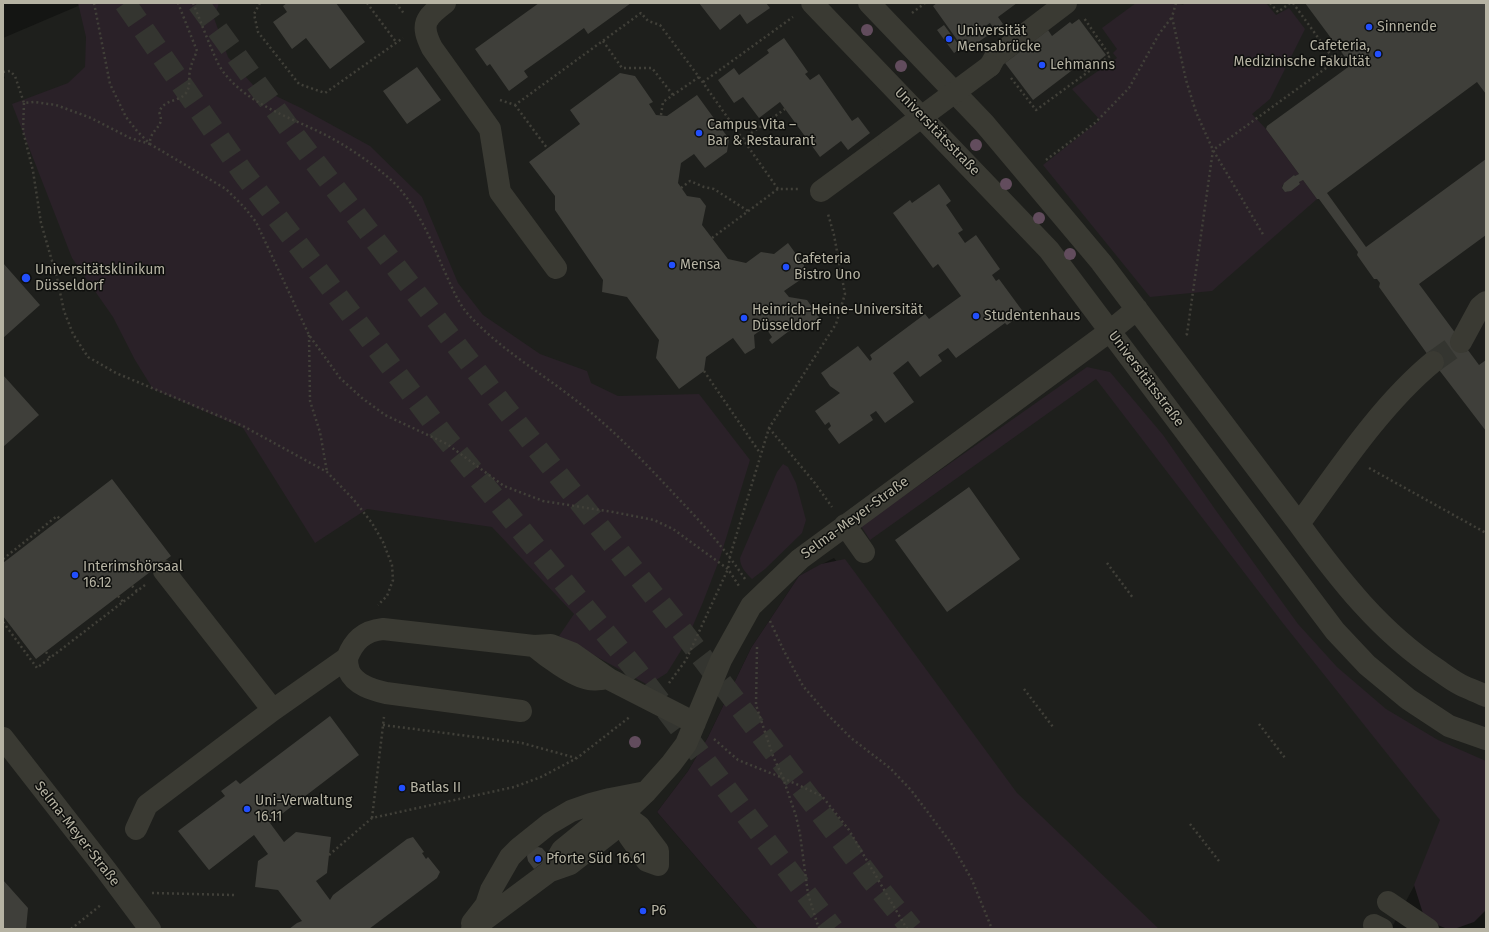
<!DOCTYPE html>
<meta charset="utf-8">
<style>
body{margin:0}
#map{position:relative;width:1489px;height:932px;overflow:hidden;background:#141513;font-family:"Fira Sans",sans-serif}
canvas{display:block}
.frame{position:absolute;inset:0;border:4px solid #b6b3a3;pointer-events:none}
</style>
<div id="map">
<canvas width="1489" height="932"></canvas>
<div class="frame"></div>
</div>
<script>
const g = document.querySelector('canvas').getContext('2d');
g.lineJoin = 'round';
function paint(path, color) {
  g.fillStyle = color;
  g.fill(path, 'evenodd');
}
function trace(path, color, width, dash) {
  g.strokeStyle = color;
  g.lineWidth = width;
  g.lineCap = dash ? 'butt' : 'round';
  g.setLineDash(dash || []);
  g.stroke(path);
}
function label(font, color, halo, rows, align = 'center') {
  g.font = font + ' "Fira Sans",sans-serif';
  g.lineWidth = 3;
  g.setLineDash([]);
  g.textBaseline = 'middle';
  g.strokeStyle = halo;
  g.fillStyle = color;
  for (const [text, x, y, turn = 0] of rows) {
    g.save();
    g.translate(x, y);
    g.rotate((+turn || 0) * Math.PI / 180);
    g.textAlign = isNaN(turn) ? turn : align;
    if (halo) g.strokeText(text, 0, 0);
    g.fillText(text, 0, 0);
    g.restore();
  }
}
const built = new Path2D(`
 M85,3H1486V784L1447,825L1391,929H1144L1013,804L834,558L799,576L751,648L708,737L688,771L657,812L758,929H3V79L5,78L3,74V38Z`);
const green = new Path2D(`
 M78,3H219L214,18L228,57L253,85L301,108L370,146L422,197L458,283L483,315L540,354L587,371L591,383L618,396L699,394L750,460L720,558L703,602L685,644L667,673L648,685L559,636L574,614L492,527L367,509L315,543L243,428L153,389L135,360L113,317L72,258L12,104L68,83L85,67L86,37Z
 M1136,3H1176L1183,5L1185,3H1266L1276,15L1289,8L1305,29L1270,99L1252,114L1266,129L1299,174L1295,176L1294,175L1282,186L1283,190L1287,192L1300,184L1299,182L1303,180L1317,199L1212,291L1150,297L1043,165L1100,120L1072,89L1117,58L1113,53L1117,49L1102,28Z
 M1087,367L1110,372L1163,435L1217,512L1298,624L1337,667L1386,709L1438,740L1486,761V910L1474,922L1457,928H1445L1425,920L1414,885L1440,820L1282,622L1096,379L870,540L861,526Z
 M783,464L788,467L796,483L806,520L802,533L765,569L752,579C746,573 740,567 740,558L777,472Z
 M845,559L1017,793L1159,929H758L657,812L688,771L708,737L751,648L799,576L821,564Z`);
const building = new Path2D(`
 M287,3H336L365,42L330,69L306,38L292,49L273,22L287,12L283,6Z
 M539,3H631L588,34L584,28L569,39L524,71L528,77L509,91L490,64L487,66L475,49Z
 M699,3H766L770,8L747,24L740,14L720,30Z
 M937,3H1017L998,17L1003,24L995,30L990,23L984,27L990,34L965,51L933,6Z
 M1305,3H1486V94L1477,82L1327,193L1366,247L1486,159V235L1419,284L1479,365L1486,360V431L1433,362L1379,287L1380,283L1377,279H1374L1357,255L1358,252L1319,199H1317L1303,180L1299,182L1300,184L1291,191L1285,192L1282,188L1284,183L1294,175L1295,176L1299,174L1266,129L1267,126L1351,65Z
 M1079,19L1106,55L1085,72L1079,65L1033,100L1005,63L1048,30L1052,36L1070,22L1072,24Z
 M944,25L961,48L954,53L937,30Z
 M784,38L808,72L805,74L810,80L819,74L852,121L858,117L870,133L848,150L841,141L820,157L780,102L759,118L743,97L734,103L718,80L734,68L739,75L769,53L767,50Z
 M417,67L441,100L407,124L383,91Z
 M620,73L635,76L653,102L649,104L656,115L667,116L697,95L729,139L727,152L705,168L694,154L681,163L678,183L687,196L700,198L706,206L702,225L728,259L746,263L761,252L774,254L788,243L804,265L803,278L784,291L789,297L807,300L821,320L810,328L797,325L772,344L769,340L772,337L765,327L754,335L755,348L745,354L733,338L706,357L704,371L679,389L656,358L659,340L627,297L602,292L603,280L555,210V196L529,162L580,124L570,110Z
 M939,184L951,201L946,205L963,230L958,233L965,243L976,235L1000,269L992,275L996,281L999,279L1024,313L1007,325L1005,323L956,358L948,348L938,355L942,361L920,377L908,361L893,373L914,402L885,423L876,411L870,415L873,420L839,444L828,429L831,426L829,422L825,425L815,411L840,393L830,386L821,373L858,346L870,361L872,359L870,355L925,314L929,319L961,296L938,264L933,268L893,213L910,200L912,203Z
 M3,263L40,305L3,338Z
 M3,375L39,415L3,447Z
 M112,479L171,556L36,659L3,616V563Z
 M969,487L1020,559L947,612L895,540Z
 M330,716L359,755L270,823L284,842L296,832L331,837L327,873L316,881L330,900L333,895L407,839L413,837L424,852L422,853L426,859L428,857L440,872L437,878L369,929H289L297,923L302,921L278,890L255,887L258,861L268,854L254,835L209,870L178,831L225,796L221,791L236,780L240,784Z
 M538,847L542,848L550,857L534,869L528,861L527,856L528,853L534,848Z
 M3,880L28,908L26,929H3Z`);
const minorTunnel = new Path2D(`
 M1433,362L1461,342`);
const highwayTunnel = new Path2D(`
 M125,3L244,174L444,436L635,669L833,929
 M198,3L297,139L501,403L682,631L871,879L912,929`);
const path = new Path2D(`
 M94,3L110,84L126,117L137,131L150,144L226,189L244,207L256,222L309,335L340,378L362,398L385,415L447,444L504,486L543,501L613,512L654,520L673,529L728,569L739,586
 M193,3C199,17 204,31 210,45C214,54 218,66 225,74C254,110 302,120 340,143C357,153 375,166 390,179C415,201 431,240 444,270C451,285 457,301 467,313C501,351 544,374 583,406C617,433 647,465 677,497C702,523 725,549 745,579
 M260,3L254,14L258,32L299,84L325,93L403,38
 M367,3L396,42
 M396,3L405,15
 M1176,3L1172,17L1186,80L1196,112L1213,150L1264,236
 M1270,3L1278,12L1290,3
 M1293,3L1335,61
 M912,13L925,3
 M603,41L622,68H652L673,95
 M3,72L10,71L15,76L24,103L34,102L56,105L91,118L130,138L150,144C150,142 150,139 151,137C155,127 165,125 159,112C165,98 178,103 186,93C191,86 188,79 190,71C191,64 194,58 197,51L178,3
 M1011,78L1036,110L1110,56L1084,18
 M703,82L793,17
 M500,100L515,105L641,13L648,21L660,25L699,77L778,189
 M24,103L23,131L33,171L41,223L57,278L64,311L73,334L88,357L116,373L243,426L327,472L354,500L372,523L383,542L392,565L393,580L387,596L378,605
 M515,105L547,148
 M661,115L663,102L699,77
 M743,139L785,109
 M1046,160L1095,123L1129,88L1159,34L1172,17
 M681,188L690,181L704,187L714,189L748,211
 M712,238L778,189H798
 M309,335L310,401L320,432L327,472
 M1186,335L1187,334L1213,150L1344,55
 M704,371L760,453
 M769,428L814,482L832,507
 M1369,468L1486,533
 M3,559L57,516L60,519
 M1107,563L1133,598
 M132,586L137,591
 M118,596L123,602
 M770,621L784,651L803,686L828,715L851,738L890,768L911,790L951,843L972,880L992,929
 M3,622L37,668L50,658
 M757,647L756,705L773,756L783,778L796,816L800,834L808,894L819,929
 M46,652L50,658L145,585
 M669,683L686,660L728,569L730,556L769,428L836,324L845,294L834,235L828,214
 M1024,689L1053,727
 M1259,724L1285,758
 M383,725L522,743L576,758
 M714,739L738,760L783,778L822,796L849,830L907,929
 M372,818L384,717
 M1190,824L1219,861
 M329,855L372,818L514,787L541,777L577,758L631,716
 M152,893L234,895
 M71,929L102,904`);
const minor = new Path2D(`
 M445,3C425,18 420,24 432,48L490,129L500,192L556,268
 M812,3L1049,250L1335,631L1367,665L1408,699L1449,726L1486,739
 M869,3L984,123L1101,262L1299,524C1339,579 1380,632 1438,670C1445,675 1453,681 1461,685C1469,689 1478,692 1486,696
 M990,66L995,57L1066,3
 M821,191L889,141
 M1461,342L1480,307L1486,302
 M1299,524C1339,469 1381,405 1433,362
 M845,525L864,552
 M164,571L273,710
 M534,646C546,656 574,677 589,679C593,680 598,679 602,679
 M347,658C347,662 348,668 349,671C355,685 373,690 386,693L521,711
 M3,738L106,870L150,929
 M623,814L639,826L658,851V865L647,861L629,836Z
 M136,829L147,805L273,710L347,658C354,641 363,631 383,629L534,646L551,645L572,653L609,679L695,723
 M550,871L562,850L600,819L623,814
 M1388,902L1428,929
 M472,923L486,905L491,890L510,857L519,848L549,824L571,811L591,804L610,799L646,792
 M1374,925L1382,929
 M472,929L550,871L570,864L611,832L623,814L646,792L671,764L686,744L721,660L751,606L800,559L1110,331L1137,309`);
const minorBridge = new Path2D(`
 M889,141L990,66`);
const trees = [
 [867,30],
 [901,66],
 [976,145],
 [1006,184],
 [1039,218],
 [1070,254],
 [635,742]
];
const markers = [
 [1369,27,4,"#224ffd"],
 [949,39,4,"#224ffd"],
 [1378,54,4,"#224ffd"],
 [1042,65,4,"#224ffd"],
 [699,133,4,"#224ffd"],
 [672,265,4,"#224ffd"],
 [786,267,4,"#224ffd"],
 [26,278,5,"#224ffd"],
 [976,316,4,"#224ffd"],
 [744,318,4,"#224ffd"],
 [75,575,4,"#224ffd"],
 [402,788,4,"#224ffd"],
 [247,809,4,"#224ffd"],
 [538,859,4,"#224ffd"],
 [643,911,4,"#224ffd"]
];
const poiNames = [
 ["Sinnende",1377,27],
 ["Universität",957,31],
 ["Mensabrücke",957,47],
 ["Cafeteria,",1370,46,"right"],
 ["Medizinische Fakultät",1370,62,"right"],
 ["Lehmanns",1050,65],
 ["Campus Vita –",707,125],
 ["Bar & Restaurant",707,141],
 ["Cafeteria",794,259],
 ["Bistro Uno",794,275],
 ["Mensa",680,265],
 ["Universitätsklinikum",35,270],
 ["Düsseldorf",35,286],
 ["Heinrich-Heine-Universität",752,310],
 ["Düsseldorf",752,326],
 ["Studentenhaus",984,316],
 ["Interimshörsaal",83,567],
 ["16.12",83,583],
 ["Batlas II",410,788],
 ["Uni-Verwaltung",255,801],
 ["16.11",255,817],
 ["Pforte Süd 16.61",546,859],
 ["P6",651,911]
];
const streetNames = [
 ["Universitätsstraße",937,132,46],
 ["Universitätsstraße",1146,379,53],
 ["Selma-Meyer-Straße",855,518,-36],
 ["Selma-Meyer-Straße",77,834,52]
];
paint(built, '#1e1f1c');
paint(green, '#2a2128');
paint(building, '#3f3f3a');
trace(minorTunnel, '#343530', 22, [22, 11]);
trace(highwayTunnel, '#343530', 22, [22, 11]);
trace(path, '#414039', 2.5, [2, 3]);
trace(minor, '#3a3a33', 22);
trace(minorBridge, '#3a3a33', 22);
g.fillStyle = '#624c5d';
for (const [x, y] of trees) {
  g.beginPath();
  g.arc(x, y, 6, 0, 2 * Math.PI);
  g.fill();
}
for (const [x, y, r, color] of markers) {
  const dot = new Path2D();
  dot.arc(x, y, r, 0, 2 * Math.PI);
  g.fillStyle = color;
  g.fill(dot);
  trace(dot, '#0f100e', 1.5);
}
label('14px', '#b6b3a3', '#0f100e', poiNames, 'left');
label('14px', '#b6b3a3', '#0f100e', streetNames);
</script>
